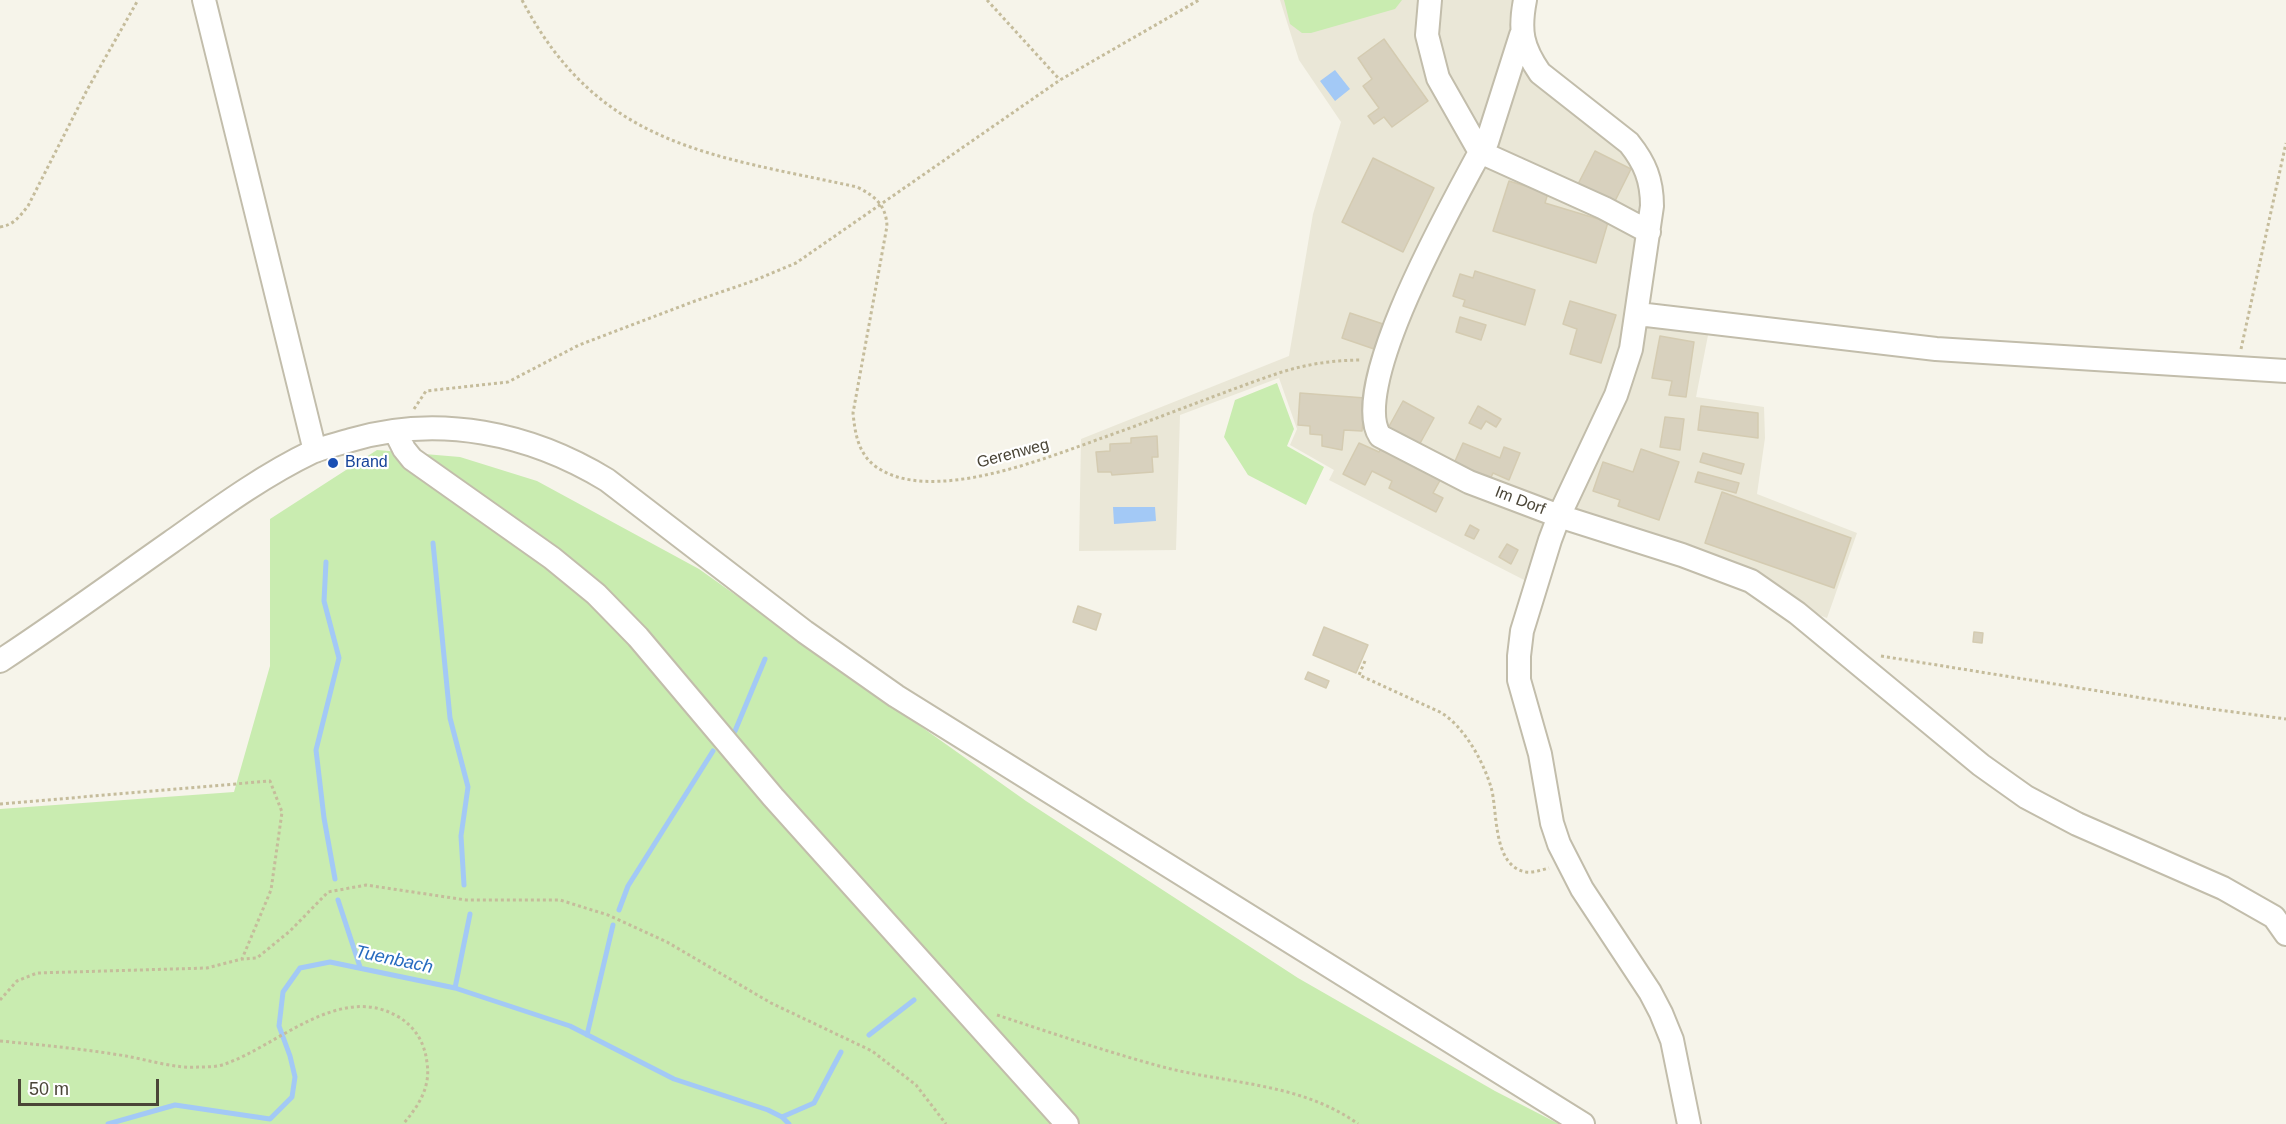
<!DOCTYPE html>
<style>
body{margin:0}
#map{position:relative;width:2286px;height:1124px;overflow:hidden;background:#f6f4ea;font-family:Arial,sans-serif}
canvas{display:block}
.scale{position:absolute;left:18px;top:1079px;width:141px;height:27px;box-sizing:border-box;border:3px solid #4a4537;border-top:0;padding-left:8px;font-size:18px;line-height:21px;white-space:nowrap;color:#4a4537;-webkit-text-stroke:4px #fff;paint-order:stroke}
</style>
<div id="map">
<canvas width="2286" height="1124"></canvas>
<div class="scale">50 m</div>
</div>
<script>
const g = document.querySelector('canvas').getContext('2d');
g.lineJoin = 'round';
function paint(path, color) {
  g.fillStyle = color;
  g.fill(path, 'evenodd');
}
function trace(path, color, width, dash) {
  g.strokeStyle = color;
  g.lineWidth = width;
  g.lineCap = dash ? 'butt' : 'round';
  g.setLineDash(dash || []);
  g.stroke(path);
}
function label(font, color, halo, rows, align = 'center') {
  g.font = font + ' Arial,sans-serif';
  g.lineWidth = 4.5;
  g.setLineDash([]);
  g.textBaseline = 'middle';
  g.strokeStyle = halo;
  g.fillStyle = color;
  for (const [text, x, y, turn = 0] of rows) {
    g.save();
    g.translate(x, y);
    g.rotate((+turn || 0) * Math.PI / 180);
    g.textAlign = isNaN(turn) ? turn : align;
    if (halo) g.strokeText(text, 0, 0);
    g.fillText(text, 0, 0);
    g.restore();
  }
}
const residential = new Path2D(`
 M1280,0H1533L1519,65L1624,147L1639,172L1644,198L1630,316L1709,330L1696,397L1764,407L1765,438L1757,494L1857,533L1827,618L1747,587L1553,519L1530,583L1329,480L1334,470L1290,445L1297,429L1279,378L1180,415L1176,550L1079,551L1081,439L1289,356L1313,214L1341,122L1299,60Z`);
const green = new Path2D(`
 M1402,0L1395,9L1311,33H1302L1290,24L1284,0Z
 M1277,383L1294,429L1287,446L1324,467L1306,505L1248,475L1224,437L1235,400Z
 M377,450L460,457L537,481L699,569L1026,801L1298,978L1495,1091L1559,1124H0V809L234,792L270,666V519Z`);
const water = new Path2D(`
 M1335,70L1350,89L1335,101L1320,81Z
 M1113,507H1155L1156,521L1114,524Z`);
const stream = new Path2D(`
 M433,543L450,718L468,787L461,836L464,885
 M326,562L324,601L339,658L316,750L324,818L335,879
 M735,731L765,659
 M338,900L360,967
 M619,910L628,886L713,751
 M455,988L470,914
 M587,1035L613,925
 M869,1035L914,1000
 M782,1117L814,1103L841,1052
 M108,1124L175,1105L270,1119L292,1097L295,1077L290,1056L279,1026L283,992L300,968L330,962L455,988L570,1026L674,1079L768,1110L782,1117L789,1124`);
const building = new Path2D(`
 M1384,39L1428,101L1392,127L1384,117L1374,124L1368,116L1379,108L1363,86L1372,79L1358,58Z
 M1595,151L1631,169L1613,205L1577,186Z
 M1373,158L1434,188L1403,252L1342,222Z
 M1509,181L1548,193L1545,203L1608,222L1596,263L1493,231Z
 M1475,271L1535,290L1525,325L1463,306L1465,300L1453,296L1460,274L1473,278Z
 M1570,301L1616,315L1601,363L1570,354L1577,329L1563,324Z
 M1350,313L1383,324L1374,349L1342,338Z
 M1460,317L1486,325L1481,340L1456,332Z
 M1660,336L1694,342L1686,397L1669,395L1672,381L1652,378Z
 M1300,393L1365,398L1362,431L1344,430L1342,450L1322,446V435L1310,434V426L1298,425Z
 M1403,401L1434,418L1418,447L1387,430Z
 M1478,406L1501,419L1496,427L1486,421L1481,429L1469,423Z
 M1701,406L1758,413V438L1698,430Z
 M1665,417L1684,419L1680,450L1660,447Z
 M1157,436L1158,457H1152L1153,472L1112,475L1111,472H1098L1096,452L1110,451V444L1131,443V438Z
 M1359,443L1379,452L1382,446L1442,477L1433,493L1443,498L1436,512L1389,488L1392,481L1372,471L1365,485L1343,474Z
 M1463,443L1500,458L1504,447L1520,453L1509,480L1493,473L1488,484L1452,468Z
 M1641,449L1679,462L1659,520L1618,506L1620,500L1593,491L1603,462L1633,472Z
 M1703,453L1744,464L1741,474L1700,462Z
 M1698,472L1739,483L1736,493L1695,482Z
 M1722,492L1851,538L1834,588L1705,543Z
 M1470,525L1479,530L1474,539L1465,535Z
 M1507,544L1518,550L1511,564L1499,557Z
 M1078,606L1101,614L1096,630L1073,622Z
 M1324,627L1368,645L1356,673L1313,655Z
 M1974,632L1983,633L1982,643L1973,642Z
 M1308,672L1329,681L1326,688L1305,679Z`);
const path = new Path2D(`
 M522,0C599,147 711,155 857,187C875,196 886,205 887,226L853,413C855,433 858,453 875,466C929,506 1046,458 1102,438C1159,418 1215,395 1273,375C1301,365 1331,360 1362,360
 M987,0L1060,80
 M0,227C14,225 20,216 28,206L87,90L138,0
 M2241,349L2286,143
 M414,409L426,391L508,382L579,345L695,301L753,281L796,263L1060,80L1199,0
 M1881,656L2204,708L2286,719
 M1365,661L1359,675L1440,712C1464,726 1483,761 1491,787C1498,811 1492,866 1526,872C1533,873 1541,870 1549,868
 M0,804L270,781L282,812L271,890L242,959
 M0,1000L17,981L37,973L207,968L242,959L257,958L290,931L328,892L366,885L466,900H560L608,915L667,942L771,1003L872,1051L916,1085L946,1124
 M997,1015C1052,1033 1107,1052 1163,1067C1228,1084 1302,1083 1358,1124
 M0,1041C43,1045 84,1049 126,1056C148,1060 177,1069 198,1067C207,1067 217,1067 225,1064C277,1046 339,983 397,1016C415,1026 425,1043 427,1063C431,1087 418,1107 403,1124`);
const minor = new Path2D(`
 M204,0L315,451
 M1430,0L1427,35L1438,78L1480,152C1453,203 1348,387 1380,436L1469,482L1559,516L1682,555L1751,581L1797,613L1981,765L2026,797L2077,824L2223,888L2274,917L2286,934
 M1525,0C1519,31 1522,47 1540,73L1629,143C1645,163 1652,180 1652,206L1631,349L1616,395L1559,516L1550,540L1522,631L1519,656V680L1540,754L1552,823L1559,844L1582,889L1650,992L1661,1013L1672,1040L1689,1124
 M1521,35L1487,142L1480,152L1604,208L1649,232
 M1638,314L1936,349L2286,371
 M395,431L404,449L412,459L552,558L596,594L638,637L773,797L1067,1124
 M0,661C58,623 114,582 171,542C216,510 262,476 312,452C324,447 338,444 351,440C439,414 530,433 607,480L805,632L896,696L1583,1124`);
const markers = [
 [333,463,6,"#1a4fb4"]
];
const streetNames = [
 ["Gerenweg",1013,454,-15],
 ["Im Dorf",1520,501,21]
];
const transitNames = [
 ["Brand",345,463]
];
const waterNames = [
 ["Tuenbach",394,960,12]
];
paint(residential, '#eae7d7');
paint(green, '#c9ecb0');
paint(water, '#a3c9f6');
trace(stream, '#a3c9f6', 5);
paint(building, '#d8d1be');
trace(building, '#d4cbb1', 1.5);
trace(minor, '#c2bdab', 26);
trace(path, '#c5bc9b', 3, [3, 3]);
trace(minor, '#fff', 22);
for (const [x, y, r, color] of markers) {
  const dot = new Path2D();
  dot.arc(x, y, r, 0, 2 * Math.PI);
  g.fillStyle = color;
  g.fill(dot);
  trace(dot, '#fff', 2);
}
label('16px', '#4a4537', '#fff', streetNames);
label('16px', '#164399', '#fff', transitNames, 'left');
label('italic 18px', '#276bbf', '#fff', waterNames);
</script>
